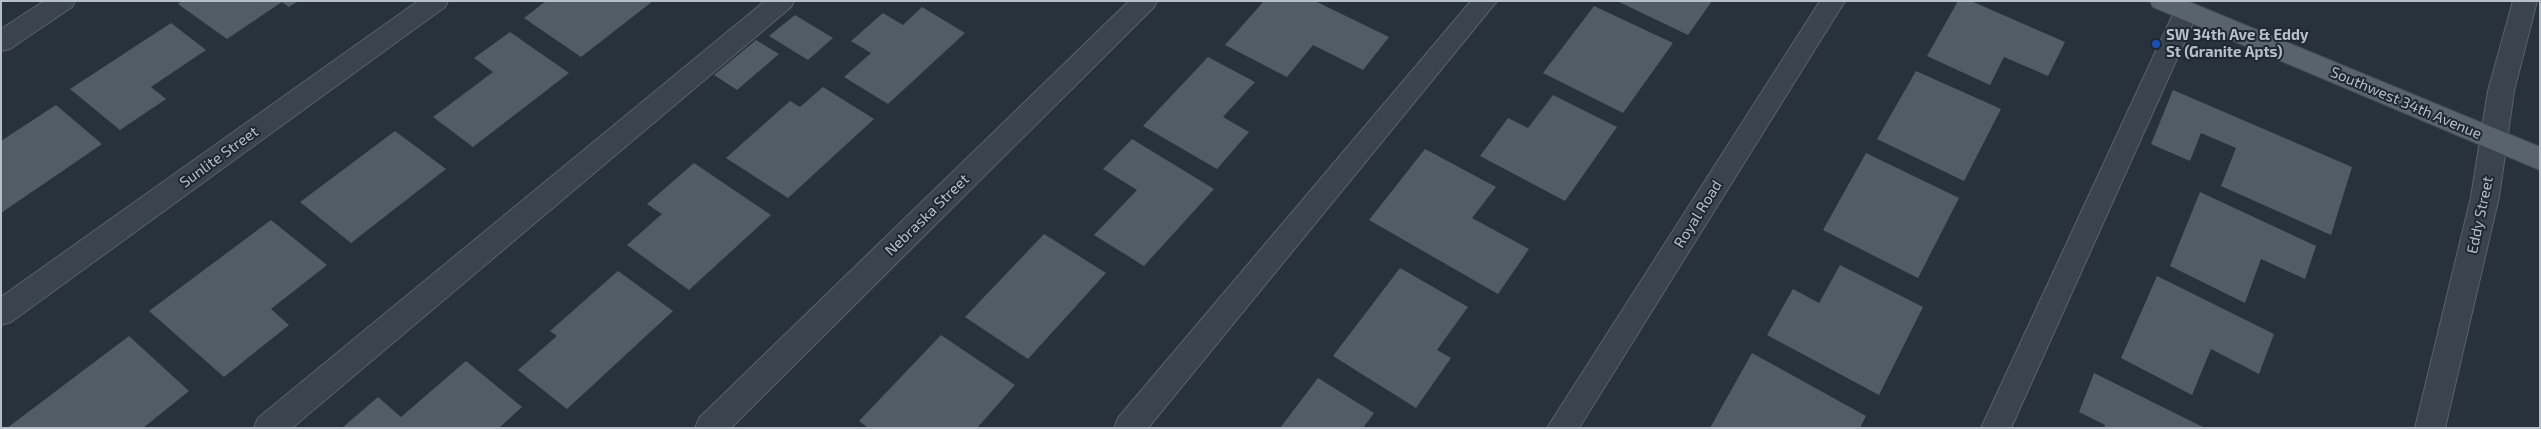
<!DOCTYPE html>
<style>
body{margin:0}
#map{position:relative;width:2541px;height:429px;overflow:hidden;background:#27323c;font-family:"Exo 2",sans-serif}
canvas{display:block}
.frame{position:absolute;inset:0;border:2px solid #b7bfc8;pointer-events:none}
</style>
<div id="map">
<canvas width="2541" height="429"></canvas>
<div class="frame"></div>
</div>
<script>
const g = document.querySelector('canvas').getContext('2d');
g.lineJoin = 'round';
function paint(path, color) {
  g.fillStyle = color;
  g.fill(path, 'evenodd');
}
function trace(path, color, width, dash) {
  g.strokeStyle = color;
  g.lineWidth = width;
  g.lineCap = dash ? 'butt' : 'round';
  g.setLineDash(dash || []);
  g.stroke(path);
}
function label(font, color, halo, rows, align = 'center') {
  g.font = font + ' "Exo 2",sans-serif';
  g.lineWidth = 4;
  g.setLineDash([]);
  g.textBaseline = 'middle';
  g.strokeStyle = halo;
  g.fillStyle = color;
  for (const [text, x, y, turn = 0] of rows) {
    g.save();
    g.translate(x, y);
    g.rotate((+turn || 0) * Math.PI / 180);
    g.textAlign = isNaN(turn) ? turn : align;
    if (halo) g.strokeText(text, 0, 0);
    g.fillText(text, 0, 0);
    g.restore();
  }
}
const building = new Path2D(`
 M182,1H298L289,7L282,2L227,39L178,4Z
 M546,1H653L581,57L524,18Z
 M1264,1H1315L1389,37L1363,70L1313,45L1287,77L1225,45Z
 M1617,1H1712L1688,35Z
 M1958,1H1971L2065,42L2048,76L2004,57L1990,85L1927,56Z
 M1594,6L1673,43L1623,113L1543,73Z
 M922,7L965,33L888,104L844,77L871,53L851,41L883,13L903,25Z
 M795,15L833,38L808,60L769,36Z
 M171,23L206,50L151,87L166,99L120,130L70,89Z
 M510,32L569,73L473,147L433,117L493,72L474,58Z
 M756,40L779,54L737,90L714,75Z
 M1208,57L1255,82L1223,117L1249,132L1217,169L1143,126Z
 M1916,71L2001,109L1964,181L1877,139Z
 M823,87L874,119L788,198L726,158L790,101L800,107Z
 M2173,90L2352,167L2331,235L2221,186L2236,148L2201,133L2190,161L2151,144Z
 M1553,95L1617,127L1565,201L1480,156L1508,118L1528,128Z
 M56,105L102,144L1,213V141Z
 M395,131L446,169L351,243L300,202Z
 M1132,139L1214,189L1144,266L1094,235L1137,190L1103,169Z
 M1425,149L1496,187L1472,218L1529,249L1498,294L1369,220Z
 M1866,153L1959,198L1918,278L1823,230Z
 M694,163L771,215L689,290L627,245L662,214L647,204Z
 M2200,192L2316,246L2305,279L2261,259L2245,303L2170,266Z
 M271,220L327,265L271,309L289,325L224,377L149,311Z
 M1044,234L1106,273L1028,359L965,317Z
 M1840,265L1923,307L1879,395L1767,335L1793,289L1819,303Z
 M1400,268L1468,307L1437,350L1451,358L1416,408L1333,356Z
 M618,271L673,311L567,409L518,370L557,336L550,331Z
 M2157,276L2274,334L2259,374L2211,349L2192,395L2121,358Z
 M941,335L1015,385L977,428H868L859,421Z
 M129,336L189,391L143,428H7Z
 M1752,353L1866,416L1860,428H1710Z
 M466,361L522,407L499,428H342L378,397L401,417Z
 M2094,373L2205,428H2104L2105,425L2079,412Z
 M1318,378L1374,413L1363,428H1280Z`);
const minor = new Path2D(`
 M44,1H75L72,7L10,49L1,51V29Z
 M418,1H448L445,7L11,322L1,325V297Z
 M765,1H794L791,7L292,428H254L258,418Z
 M1129,1H1157L1154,7L731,428H695L699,418Z
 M1471,1H1497L1148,428H1114L1118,418Z
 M1820,1H1845L1579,428H1547Z
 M2513,1H2537L2514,91L2499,197L2445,428H2415L2471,197L2488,91Z
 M2186,3L2195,5L2198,12L2011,428H1981L2174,12L2177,5Z`);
const major = new Path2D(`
 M2150,1H2187L2540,147V170L2153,7Z`);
const markers = [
 [2156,44,5,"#1a4fb4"]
];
const poiNames = [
 ["SW 34th Ave & Eddy",2166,35],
 ["St (Granite Apts)",2166,52]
];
const streetNames = [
 ["Southwest 34th Avenue",2406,103,23],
 ["Sunlite Street",219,157,-36],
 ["Royal Road",1698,214,-58],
 ["Nebraska Street",927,215,-44],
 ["Eddy Street",2480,215,-78]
];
paint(building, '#505d67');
trace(minor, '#59626b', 2);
trace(major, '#444d56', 2);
paint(minor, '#3b444d');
paint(major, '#59636d');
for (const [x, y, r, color] of markers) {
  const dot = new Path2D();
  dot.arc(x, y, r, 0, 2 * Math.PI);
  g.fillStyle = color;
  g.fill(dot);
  trace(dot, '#202932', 2);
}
label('bold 15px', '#b7bfc8', '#202932', poiNames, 'left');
label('15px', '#b7bfc8', '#202932', streetNames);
</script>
